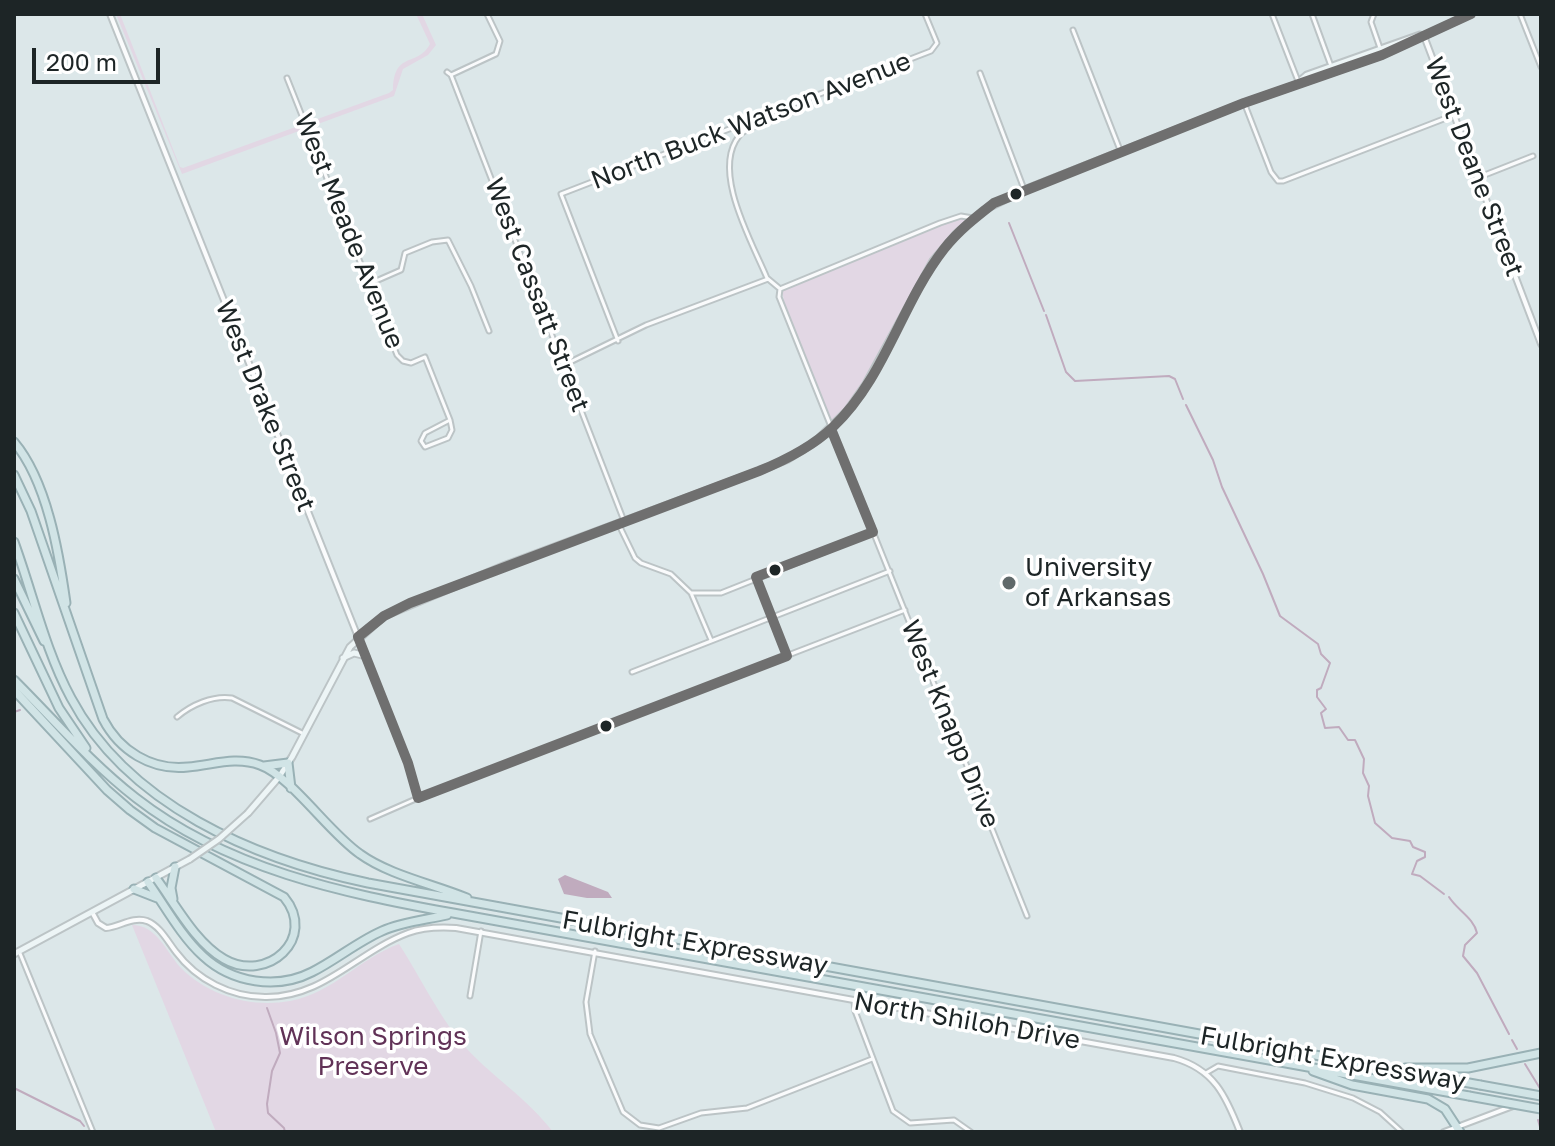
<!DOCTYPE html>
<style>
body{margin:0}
#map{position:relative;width:1555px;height:1146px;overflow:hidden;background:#dce7e9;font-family:"Golos Text",sans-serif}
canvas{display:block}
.frame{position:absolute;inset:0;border:16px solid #1d2526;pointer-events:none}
.scale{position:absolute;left:32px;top:48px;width:128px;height:36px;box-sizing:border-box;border:4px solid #1d2526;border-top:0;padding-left:10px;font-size:24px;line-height:28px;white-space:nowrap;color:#1d2526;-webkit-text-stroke:6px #fff;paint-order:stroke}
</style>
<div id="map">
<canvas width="1555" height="1146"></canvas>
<div class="frame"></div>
<div class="scale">200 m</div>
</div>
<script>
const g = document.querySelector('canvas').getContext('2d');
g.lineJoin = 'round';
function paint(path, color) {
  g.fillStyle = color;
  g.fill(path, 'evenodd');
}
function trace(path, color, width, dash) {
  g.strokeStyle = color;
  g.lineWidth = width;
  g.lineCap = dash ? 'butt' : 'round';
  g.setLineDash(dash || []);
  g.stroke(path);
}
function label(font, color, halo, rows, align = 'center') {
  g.font = font + ' "Golos Text",sans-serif';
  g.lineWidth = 7;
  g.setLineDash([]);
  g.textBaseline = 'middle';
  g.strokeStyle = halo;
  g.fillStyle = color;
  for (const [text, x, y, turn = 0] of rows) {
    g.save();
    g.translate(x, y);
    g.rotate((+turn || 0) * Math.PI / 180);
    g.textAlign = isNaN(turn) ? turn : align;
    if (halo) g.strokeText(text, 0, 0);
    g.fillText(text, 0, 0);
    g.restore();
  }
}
const green = new Path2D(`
 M116,14H120L180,167L183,168L389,93L393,90C394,50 417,68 430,44L416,14H422L436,45L428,55L403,69L394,96L182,174Z
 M963,217L965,221C952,234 939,247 929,263C908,297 862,410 830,423L826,414L828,413L786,310L782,291L788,286Z
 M132,925C157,925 166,952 181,968C209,996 251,1008 290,1001C333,993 360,958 399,944C421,978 440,1019 467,1049C495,1079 527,1098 553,1132H216Z`);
const water = new Path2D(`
 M565,875L608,892L612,898H587L564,894L558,879Z`);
const stream = new Path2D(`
 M1009,223L1044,311
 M1046,315L1066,372L1075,381L1169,376L1175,379L1183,399
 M1186,405L1213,460L1222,487L1263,574L1280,616L1318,644L1321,654L1330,663L1321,688L1317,690V697L1326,709L1321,713L1325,728L1339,727L1348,740H1355L1364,759L1363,773L1369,786L1368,796L1375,823L1392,838L1410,841L1413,847L1425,852V857L1417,861L1412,874L1420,876L1444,894
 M14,712L20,710
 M1449,897C1457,910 1474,918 1477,933L1465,945L1463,956L1477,973L1509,1034
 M267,1008L276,1033L280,1053L272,1071L267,1104L268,1113L284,1128L285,1132
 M1512,1040L1517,1049
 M1525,1064L1541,1090
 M14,1088L80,1121L84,1126
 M1538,1120L1540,1127`);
const minor = new Path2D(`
 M1272,14L1298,81
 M1312,14L1331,66
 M1374,14L1371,22L1380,48
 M1520,14L1541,67
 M1073,30L1120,150
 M447,72L451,75L624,521
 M980,73L1024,189
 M451,75L496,54L500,41L487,14
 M287,78L397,355L403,361L411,363L425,357L450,420L452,430L448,438L425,447L421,441L425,433L450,420
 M1245,105L1271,172L1278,181H1283L1454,115
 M768,113L766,122C758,126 744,129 739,136C711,171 752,242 767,278L779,288
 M1477,178L1533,156
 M369,284L401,270L405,253L432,242L448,240L471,286L489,331
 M780,289L779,297L1027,916
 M780,289L940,223L961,216L973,218
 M618,341L561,194L931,51L937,43L925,14
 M566,364L646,325L768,279
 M619,525L635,558L641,563L671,574L691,593L711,640
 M691,593H721L872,533
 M360,640L408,763L418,798
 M632,672L890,571
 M177,717C191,705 213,695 232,698L304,734
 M370,819L418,798L905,610
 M19,951L93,1132
 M595,951L586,1002L590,1034L623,1112L640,1125L659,1128L701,1113L747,1108L872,1059
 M470,996L481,931
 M854,1001L855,1011L893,1111L910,1123L954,1120L971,1132
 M1206,1073L1218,1066L1305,1083L1353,1098L1380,1112L1402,1132`);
const tertiary = new Path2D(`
 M110,14L358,637
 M1424,36L1541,344
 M92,912L98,923L106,928C119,927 133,916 147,921C160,926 168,942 176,952C197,980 231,997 265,997C323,998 357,952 408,933C424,927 440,927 456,928L1174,1058C1214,1069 1226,1096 1240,1132
 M1444,1132L1513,1106`);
const secondary = new Path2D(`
 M1300,81L1307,75L1420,35
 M343,658L354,653L366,656
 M248,813L279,777L292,757L350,647L384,616L506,565L759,471L788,459L815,442L847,411L866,384L933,261L956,234L984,210L1024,190L1244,103L1382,55L1471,14
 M14,954L190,859`);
const motorway = new Path2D(`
 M14,442C47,481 59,553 66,603
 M14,475L31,511L103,719C119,750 151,771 188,767C213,765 235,756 260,765C291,776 329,833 360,854C389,875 433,884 467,898
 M14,542C33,594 45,650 71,698C128,805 254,859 368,883L1480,1085
 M14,579L44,641
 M14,613L59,708L86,748
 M14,680C54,720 91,763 136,798C227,869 342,893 453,913L1469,1096
 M14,690L107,790L130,810L155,828L284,897C318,938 267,984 224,959C195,942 176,905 156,878
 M264,766L288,763L291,788
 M148,882C165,906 181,936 203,956C232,983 277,990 312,972C336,960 357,942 382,931C402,922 425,920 447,915
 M134,889L157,898
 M173,899L171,888L175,867
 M1405,1068H1468L1541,1053
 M1313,1071L1352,1085L1428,1099L1445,1109L1460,1132`);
const secondaryBridge = new Path2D(`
 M190,859L219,839L248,813`);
const motorwayBridge = new Path2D(`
 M1480,1085L1541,1096
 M1469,1096L1541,1109`);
const bus1 = new Path2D(`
 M831,429L873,532L756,577L787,656L418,798L408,763L358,637L384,616L410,603L759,471C786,460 812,447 833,427C885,378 901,304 944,249C958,231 976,217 994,203L1244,103L1382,55L1471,14`);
const markers = [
 [1016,194,7,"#1d2526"],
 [775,570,7,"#1d2526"],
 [1009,583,8,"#60696a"],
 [606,726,7,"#1d2526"]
];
const streetNames = [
 ["North Buck Watson Avenue",751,121,-21],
 ["West Deane Street",1474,167,69],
 ["West Meade Avenue",349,231,68],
 ["West Cassatt Street",537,295,69],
 ["West Drake Street",265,406,68],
 ["West Knapp Drive",950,724,68],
 ["Fulbright Expressway",695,943,10],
 ["North Shiloh Drive",967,1021,10],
 ["Fulbright Expressway",1333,1059,10]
];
const poiNames = [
 ["University",1025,568],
 ["of Arkansas",1025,598]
];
const parkNames = [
 ["Wilson Springs",373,1037],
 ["Preserve",373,1067]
];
paint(green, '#e2d7e4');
paint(water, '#c0abbe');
trace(stream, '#c0abbe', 2);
trace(minor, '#bcc4c6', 7);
trace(tertiary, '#bcc4c6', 8);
trace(secondary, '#bcc4c6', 9);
trace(motorway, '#99b1b5', 11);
trace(minor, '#fafbfc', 3);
trace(tertiary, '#fafbfc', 4);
trace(secondary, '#edf5f6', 5);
trace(motorway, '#d1e4e6', 7);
trace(secondaryBridge, '#bcc4c6', 9, []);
trace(motorwayBridge, '#99b1b5', 11, []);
trace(secondaryBridge, '#edf5f6', 5);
trace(motorwayBridge, '#d1e4e6', 7);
trace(bus1, '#6f6f6f', 10);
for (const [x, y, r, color] of markers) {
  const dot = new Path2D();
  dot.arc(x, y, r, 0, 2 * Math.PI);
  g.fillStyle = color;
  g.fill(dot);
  trace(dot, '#fff', 3);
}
label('26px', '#1d2526', '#fff', streetNames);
label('26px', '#1d2526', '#fff', poiNames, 'left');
label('26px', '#613257', '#fff', parkNames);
</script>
